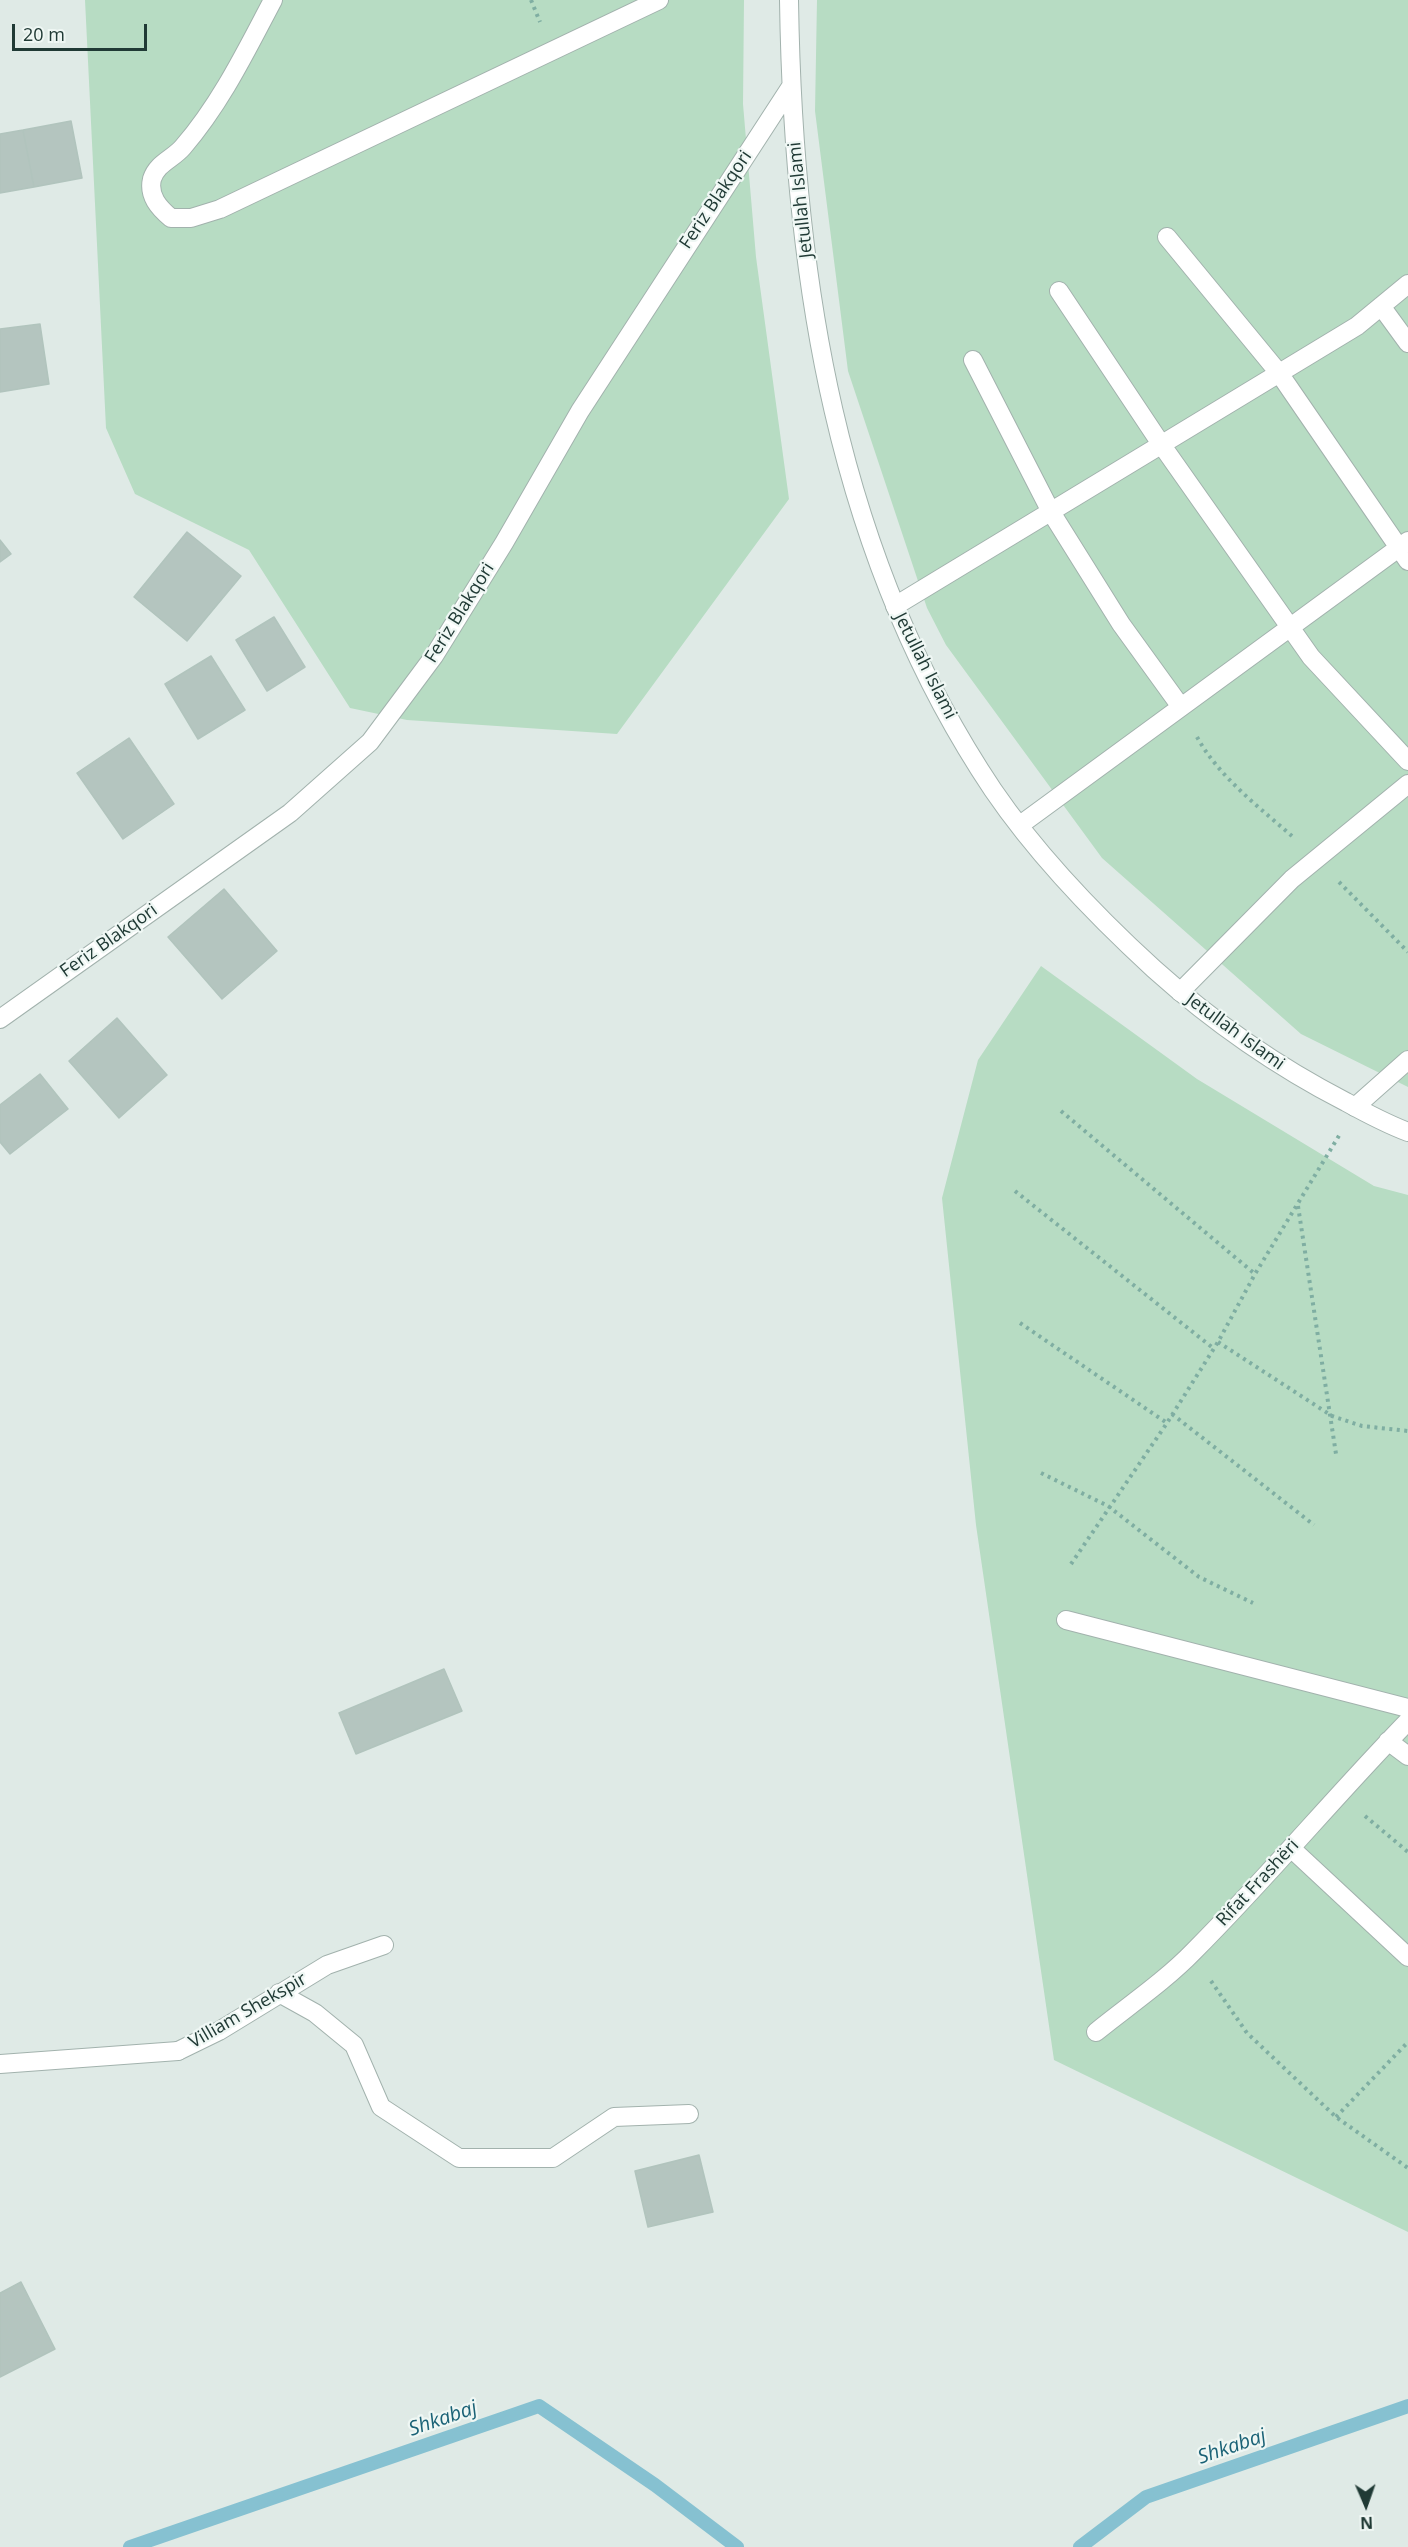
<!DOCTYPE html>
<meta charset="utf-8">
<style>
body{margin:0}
#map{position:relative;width:1408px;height:2547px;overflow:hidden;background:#dfeae6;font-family:"Open Sans",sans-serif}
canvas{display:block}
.north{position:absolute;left:1336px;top:2475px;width:60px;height:60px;-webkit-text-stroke:4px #eff7f4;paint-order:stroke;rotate:178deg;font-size:16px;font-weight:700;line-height:24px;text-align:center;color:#203a35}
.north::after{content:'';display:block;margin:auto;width:21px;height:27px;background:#203a35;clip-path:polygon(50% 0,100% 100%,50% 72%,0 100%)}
.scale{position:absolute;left:12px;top:24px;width:135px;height:27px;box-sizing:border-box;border:3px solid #203a35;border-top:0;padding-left:8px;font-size:18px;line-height:21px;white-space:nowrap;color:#203a35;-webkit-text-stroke:4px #eff7f4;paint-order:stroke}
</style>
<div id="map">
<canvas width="1408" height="2547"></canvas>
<div class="north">N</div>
<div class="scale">20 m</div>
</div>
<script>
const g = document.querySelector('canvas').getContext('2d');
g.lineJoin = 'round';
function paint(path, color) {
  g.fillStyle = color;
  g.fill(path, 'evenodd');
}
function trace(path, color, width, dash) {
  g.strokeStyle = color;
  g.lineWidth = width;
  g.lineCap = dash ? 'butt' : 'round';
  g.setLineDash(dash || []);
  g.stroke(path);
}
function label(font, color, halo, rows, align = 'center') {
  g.font = font + ' "Open Sans",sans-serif';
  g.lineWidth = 4.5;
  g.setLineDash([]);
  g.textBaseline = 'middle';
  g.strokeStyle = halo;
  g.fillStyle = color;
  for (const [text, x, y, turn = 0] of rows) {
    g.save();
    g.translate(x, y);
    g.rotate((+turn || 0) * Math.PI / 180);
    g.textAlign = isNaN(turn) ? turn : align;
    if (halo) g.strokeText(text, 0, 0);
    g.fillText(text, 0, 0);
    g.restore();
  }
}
const green = new Path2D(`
 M85,0H744L743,104L756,257L789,499L617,734L407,720L350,708L249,550L135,494L106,428Z
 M817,0H1408V1087L1301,1034L1102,858L946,645L927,608L848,371L815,111Z
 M1041,966L1197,1079L1374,1186L1408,1195V2232L1054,2060L976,1525L942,1198L978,1060Z`);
const stream = new Path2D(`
 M130,2547L539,2406L655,2485L737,2547
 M1080,2547L1146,2497L1408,2406`);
const building = new Path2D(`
 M71,121L82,178L34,187L23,130Z
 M23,130L34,187L0,193V134Z
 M40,324L49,384L0,392V329Z
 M187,532L241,576L187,641L134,597Z
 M0,540L11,554L0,562Z
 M274,617L305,667L267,691L236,640Z
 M211,656L245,710L198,739L165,684Z
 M129,738L174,804L123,839L77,773Z
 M224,889L277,951L222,999L168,937Z
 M117,1018L167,1075L119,1118L69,1061Z
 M40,1074L68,1109L10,1154L0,1142V1105Z
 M444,1669L462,1711L356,1754L339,1713Z
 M699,2155L713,2212L648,2227L635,2171Z
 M21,2282L55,2349L0,2377V2293Z`);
const path = new Path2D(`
 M531,0L540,22
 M1197,737C1219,777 1259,807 1293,837
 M1339,882L1408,952
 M1061,1111L1255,1274
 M1015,1191L1213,1348
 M1298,1206L1336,1454
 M1020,1323L1167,1423
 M1218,1342L1332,1416L1362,1426L1408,1431
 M1172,1414L1314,1525
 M1041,1473L1108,1506L1199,1577L1253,1603
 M1071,1564L1167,1423L1218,1342L1255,1274L1340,1134
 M1365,1816L1408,1852
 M1211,1981L1247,2033L1336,2117L1408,2168
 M1336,2117L1408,2042`);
const lane = new Path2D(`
 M273,0C246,51 221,103 183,147C173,159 157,163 152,179C148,196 159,208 171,218H191L220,209L659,0
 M1167,237L1279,373L1408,561
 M1059,291L1161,444L1311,657L1408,761
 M1381,306L1408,343
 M973,360L1051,512L1121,624L1181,707
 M895,606L1357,326L1408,284
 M1020,825L1408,541
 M1180,992L1292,879L1408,784
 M1355,1107L1408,1060
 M1066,1620L1408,1708
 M1388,1741L1408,1756
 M1292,1849L1408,1957
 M279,1993L315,2013L354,2045L381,2107L459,2158H553L614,2117L689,2114
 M1096,2032C1128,2006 1165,1981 1194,1951C1268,1877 1335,1796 1408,1721
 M178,2051L219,2031L327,1965L384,1945`);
const street = new Path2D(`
 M789,0C793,276 836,556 993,790C1038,856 1095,915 1154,969C1213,1022 1276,1066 1346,1102C1366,1113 1387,1124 1408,1132
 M0,1019L290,813L370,742L434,656L504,543L580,411L790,88
 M0,2064L178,2051`);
const streetNames = [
 ["Feriz Blakqori",716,200,-56],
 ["Jetullah Islami",801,200,-96],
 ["Feriz Blakqori",460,613,-58],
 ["Jetullah Islami",925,666,63],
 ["Feriz Blakqori",109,941,-35],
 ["Jetullah Islami",1235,1032,36],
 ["Rifat Frashëri",1258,1883,-47],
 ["Villiam Shekspir",248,2011,-30]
];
const waterNames = [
 ["Shkabaj",443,2419,-19],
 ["Shkabaj",1232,2447,-19]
];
paint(green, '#b7dcc3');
trace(stream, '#86c1d1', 14);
paint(building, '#b4c5bf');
trace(building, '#b1c4bd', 1.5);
trace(lane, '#a2b2ad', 20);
trace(street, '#a2b2ad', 20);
trace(path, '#7faea2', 4, [3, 4.5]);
trace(lane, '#fff', 18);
trace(street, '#fff', 18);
label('18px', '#203a35', '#eff7f4', streetNames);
label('italic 20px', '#1a6276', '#eff7f4', waterNames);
</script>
